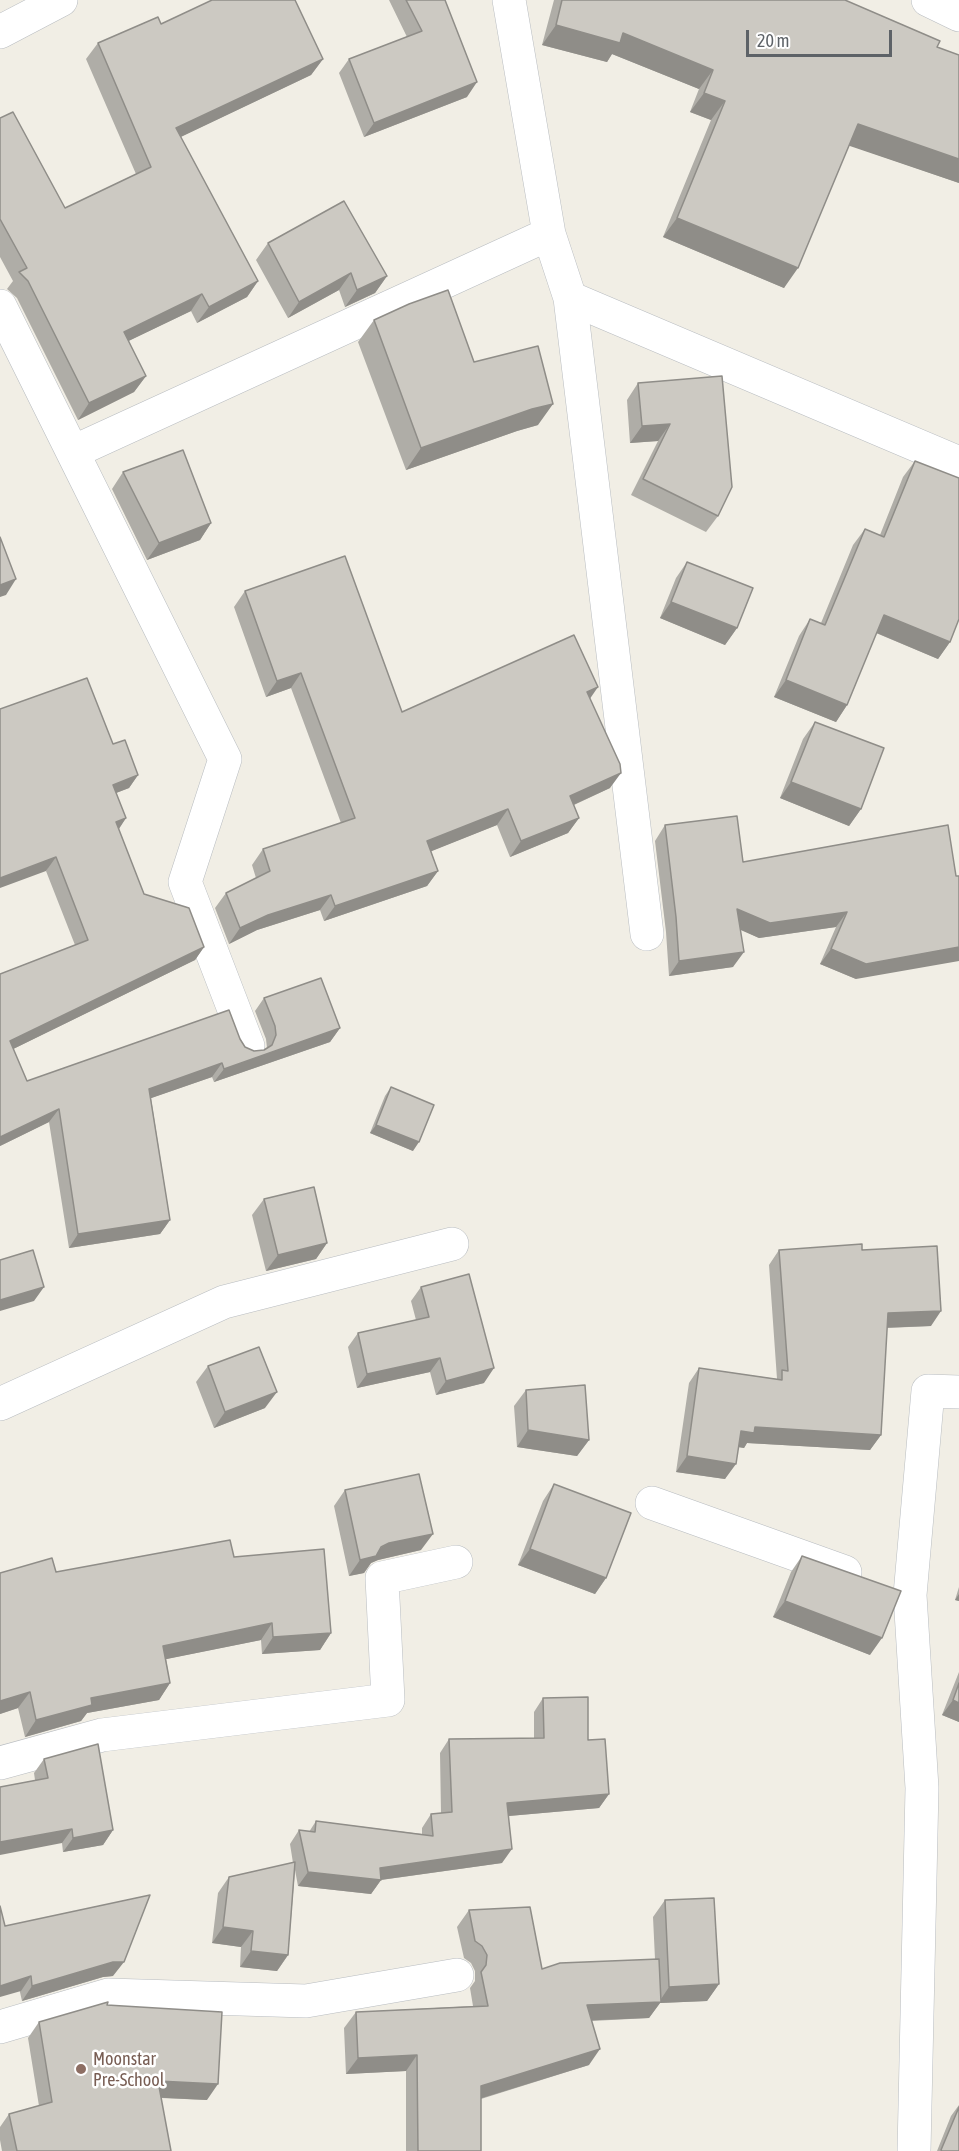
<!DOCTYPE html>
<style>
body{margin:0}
#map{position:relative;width:959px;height:2151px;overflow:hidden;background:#f1eee5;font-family:"Asap Condensed",sans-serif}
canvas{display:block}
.scale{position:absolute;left:746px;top:30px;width:146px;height:27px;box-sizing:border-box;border:3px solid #5d6267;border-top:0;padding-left:8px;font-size:18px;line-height:21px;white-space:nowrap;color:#5d6267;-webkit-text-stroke:4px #fff;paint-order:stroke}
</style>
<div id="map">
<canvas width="959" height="2151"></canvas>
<div class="scale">20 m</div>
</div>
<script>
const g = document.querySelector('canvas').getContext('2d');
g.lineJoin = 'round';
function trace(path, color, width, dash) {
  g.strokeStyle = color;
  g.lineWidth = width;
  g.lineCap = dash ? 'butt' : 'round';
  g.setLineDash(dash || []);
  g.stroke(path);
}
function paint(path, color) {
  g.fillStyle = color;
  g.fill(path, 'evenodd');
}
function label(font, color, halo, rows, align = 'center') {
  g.font = font + ' "Asap Condensed",sans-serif';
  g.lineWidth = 5;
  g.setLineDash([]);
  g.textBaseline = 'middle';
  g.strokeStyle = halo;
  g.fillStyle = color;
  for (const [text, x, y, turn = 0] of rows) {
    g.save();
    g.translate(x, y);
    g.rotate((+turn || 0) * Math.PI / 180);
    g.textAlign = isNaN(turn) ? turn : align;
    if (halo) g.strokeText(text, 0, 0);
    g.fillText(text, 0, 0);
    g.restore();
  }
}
const minor = new Path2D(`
 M509,0L549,234L570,298L647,934
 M928,0L959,15
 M0,32L61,0
 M570,298L959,463
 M0,306L225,759L185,882L248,1046
 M73,452L549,234
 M0,1404L224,1302L452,1244
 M652,1503L845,1572
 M0,1763L102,1735L388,1700L382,1578L456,1562
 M0,2027L108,1995L306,2001L457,1975
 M914,2151L922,1788L910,1595L928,1391L959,1392`);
const wall = new Path2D(`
 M389,0H445L467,97L364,137L339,73L349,59L407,37Z
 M554,0H845L937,47L959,183L849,145L784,288L663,237L711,120L690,112L699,89L612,54L607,62L542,45Z
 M161,24L323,59L311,75L180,137L258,281L247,297L197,323L191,311L128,341L146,376L134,392L78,420L17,298L7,289L13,281L0,257V118L65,208L136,174L86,59L98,43Z
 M268,243L387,276L375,293L345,307L339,290L288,318L256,260Z
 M374,320L474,362L538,425L517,431L406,470L358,342Z
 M722,376L718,516L706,532L631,495L658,441L630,443L627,400L638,383Z
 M915,461L950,642L938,659L876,633L847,705L836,722L774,697L799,636L810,619L821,623L853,545L865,529L880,535L903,477Z
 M123,472L211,523L200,540L147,560L112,489Z
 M687,562L737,628L725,645L660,618L676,578Z
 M245,591L402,712L590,699L610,788L574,805L579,818L568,833L510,857L497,825L431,851L438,871L427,886L324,921L320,910L257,930L229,944L215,908L226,893L256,878L252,865L263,849L341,823L291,688L266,697L234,607Z
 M815,722L861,809L849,826L780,798L803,739Z
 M113,744L138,775L129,788L116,793L126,818L118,829L144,894L204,947L195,960L13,1049L27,1081L240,1039L245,1047L254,1051L264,1050L267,1048L266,1039L255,1011L264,998L340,1028L330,1042L214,1082L212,1077L151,1098L170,1220L160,1234L69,1248L49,1122L0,1146V974L75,945L46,871Z
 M665,825L743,862L948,825L856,979L820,964L836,927L759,938L740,929L733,967L669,976L666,932L655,841Z
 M391,1087L413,1151L370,1133L385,1096Z
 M264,1199L327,1243L316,1259L266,1271L252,1215Z
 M779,1250H862L931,1326L887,1328L881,1435L870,1450L747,1443L744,1448L739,1447L725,1479L676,1472L689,1383L699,1368L777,1379L769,1265Z
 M421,1287L484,1383L436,1395L430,1372L357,1388L348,1347L358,1333L416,1320L411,1301Z
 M208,1366L265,1408L214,1428L196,1382Z
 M526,1390L589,1440L577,1456L517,1447L514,1406Z
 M554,1484L606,1578L595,1594L518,1565L543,1501Z
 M345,1490L421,1550L378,1560L371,1563L364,1573L349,1576L334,1506Z
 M802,1556L870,1655L773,1617L791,1572Z
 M234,1557L331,1633L320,1650L262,1654L261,1640L166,1659L170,1683L159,1700L87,1713L81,1721L25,1737L18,1708L0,1714V1573L56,1572Z
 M959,1587V1601L955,1600Z
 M959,1672V1722L942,1715Z
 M543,1698L588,1740L609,1794L599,1808L509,1816L502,1863L381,1880L371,1894L298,1886L295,1870L288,1955L277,1971L240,1967L241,1947L212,1943L218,1893L229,1877L293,1863L290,1844L299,1830L309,1832L316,1821L422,1834V1828L431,1814L441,1813L440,1753L449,1739L534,1738V1712Z
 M44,1759L113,1830L103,1845L63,1852L62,1843L35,1780L34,1773Z
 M665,1900L719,1984L707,2001L660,2003L649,2018L592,2021L589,2065L481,2099V2151H406V2071L346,2074L344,2028L356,2012L473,2006L470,1988L475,1981V1971L471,1963L464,1958L457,1927L469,1910L542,1969L655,1959L653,1917Z
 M5,1926L113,1976L103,1977L22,2001Z
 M107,2005L207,2100L161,2098L171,2151H2L0,2140V2127L9,2114L39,2106L28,2038L39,2022Z
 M959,2105V2151H937L951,2116Z`);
const shadedWall = new Path2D(`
 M556,25L623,33L713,70L699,89L612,54L607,62L542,45Z
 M323,59L311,75L164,145L176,128Z
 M477,82L467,97L364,137L374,123Z
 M704,93L725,101L711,120L690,112Z
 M858,124L959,159V183L844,144Z
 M677,218L798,268L784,288L663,237Z
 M351,273L339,290L288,318L299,302Z
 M387,276L375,293L345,307L357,290Z
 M258,281L247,297L197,323L209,307Z
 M202,294L191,311L112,349L124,332Z
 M146,376L134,392L78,420L89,403Z
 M553,404L538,425L517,431L406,470L421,448L532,409Z
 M670,424L658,441L630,443L642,426Z
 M211,523L200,540L147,560L159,543Z
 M16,579L6,595L0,597V585Z
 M671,602L737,628L725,645L660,618Z
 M884,615L950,642L938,659L872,631Z
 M301,673L291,688L266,697L277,681Z
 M786,680L847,705L836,722L774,697Z
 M598,687L587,703V692Z
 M621,773L610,788L560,811L570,796Z
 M138,775L129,788L103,798L113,785Z
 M791,782L861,809L849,826L780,798Z
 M508,809L497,825L417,857L427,841Z
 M126,818L117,832L116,822Z
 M579,818L568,833L510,857L521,841Z
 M56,857L46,871L0,888V878Z
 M438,871L427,886L324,921L335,906Z
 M331,895L320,910L257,930L229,944L240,928L268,915Z
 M737,909L847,912L836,927L759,938L727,924Z
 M204,947L195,960L1,1055L10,1041Z
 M959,947V961L856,979L820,964L831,949Z
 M744,952L733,967L669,976L679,961Z
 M340,1028L330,1042L214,1082L224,1069Z
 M222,1063L212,1077L140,1102L149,1089Z
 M59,1109L49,1122L0,1146V1137Z
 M376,1125L419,1142L413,1151L370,1133Z
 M170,1220L160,1234L69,1248L78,1234Z
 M327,1243L316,1259L266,1271L278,1255Z
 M44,1287L34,1301L0,1311V1300Z
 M941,1311L931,1326L878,1328L888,1313Z
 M440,1358L430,1372L357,1388L367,1374Z
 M494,1368L484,1383L436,1395L446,1381Z
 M277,1392L265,1408L214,1428L225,1412Z
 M755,1427L881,1435L870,1450L747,1443L744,1448L731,1446L741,1431Z
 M528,1430L589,1440L577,1456L517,1447Z
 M687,1456L736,1464L725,1479L676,1472Z
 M433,1534L421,1550L378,1560L371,1563L364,1573L349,1576L360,1560L389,1543Z
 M530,1549L606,1578L595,1594L518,1565Z
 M959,1594V1601L955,1600Z
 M785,1601L882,1638L870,1655L773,1617Z
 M272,1623L261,1640L152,1662L163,1646Z
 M331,1633L320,1650L262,1654L273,1637Z
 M170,1683L159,1700L87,1713L81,1721L25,1737L36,1720L91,1698Z
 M30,1692L18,1708L0,1714V1701Z
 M953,1700L959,1703V1722L942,1715Z
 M609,1794L599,1808L497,1817L507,1803Z
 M72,1829L62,1843L0,1855V1842Z
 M113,1830L103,1845L63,1852L73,1838Z
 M512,1849L502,1863L380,1880H381L371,1894L298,1886L308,1872L380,1868Z
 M223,1927L253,1931L241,1947L212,1943Z
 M251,1951L288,1955L277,1971L240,1967Z
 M113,1962H124L113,1976L103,1977L22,2001L32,1986Z
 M31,1976L21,1991L0,1997V1986Z
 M719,1984L707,2001L660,2003L649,2018L575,2021L587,2005L659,2002L669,1987Z
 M600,2049L589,2065L469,2102L481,2086Z
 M417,2055L406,2071L346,2074L358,2058Z
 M158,2081L218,2084L207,2100L147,2097Z`);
const building = new Path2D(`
 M212,0H295L323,59L176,128L258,281L209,307L202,294L124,332L146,376L89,403L28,281L19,272L27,268L0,219V118L13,112L65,208L151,167L98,43L158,17L161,24Z
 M406,0H445L477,82L374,123L349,59L422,31Z
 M562,0H845L940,41L937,47L959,55V159L858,124L798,268L677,218L725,101L704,93L713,70L623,33L620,43L556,25Z
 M344,201L387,276L357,290L351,273L299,302L268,243Z
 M448,290L474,362L538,346L553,404L532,409L421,448L374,320L409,304Z
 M722,376L732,487L718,516L643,479L670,424L642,426L638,383Z
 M183,450L211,523L159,543L123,472Z
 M915,461L959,478V619L950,642L884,615L847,705L786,680L810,619L825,625L865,529L884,537Z
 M0,537L16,579L0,585Z
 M345,556L402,712L574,635L598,687L587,692L620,764L621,773L570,796L579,818L521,841L508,809L427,841L438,871L335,906L331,895L268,915L240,928L226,893L270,871L263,849L355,818L301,673L277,681L245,591Z
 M687,562L753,588L737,628L671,602Z
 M87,678L113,744L125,740L138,775L113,785L126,818L116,822L144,894L189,908L204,947L10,1041L27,1081L229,1010L240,1039L245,1047L254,1051L264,1050L272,1045L276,1035L275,1026L264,998L321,978L340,1028L224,1069L222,1063L149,1089L170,1220L78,1234L59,1109L0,1137V974L88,940L56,857L0,878V709Z
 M815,722L884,748L861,809L791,782Z
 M737,816L743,862L948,825L956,876H959V947L866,964L831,949L847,912L770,923L737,909L744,952L679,961L676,917L665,825Z
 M391,1087L434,1105L419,1142L376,1125Z
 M314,1187L327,1243L278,1255L264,1199Z
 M862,1244V1250L937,1246L941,1311L888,1313L881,1435L755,1427L754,1433L741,1431L736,1464L687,1456L699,1368L782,1380V1370L788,1371L779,1250Z
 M33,1250L44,1287L0,1300V1260Z
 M469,1274L494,1368L446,1381L440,1358L367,1374L358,1333L429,1317L421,1287Z
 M259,1347L277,1392L225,1412L208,1366Z
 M585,1385L589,1440L528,1430L526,1390Z
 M419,1474L433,1534L389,1543L381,1547L376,1556L360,1560L345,1490Z
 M554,1484L631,1513L606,1578L530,1549Z
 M230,1540L234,1557L324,1549L331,1633L273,1637L272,1623L163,1646L170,1683L91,1698L92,1705L36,1720L30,1692L0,1701V1573L52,1558L56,1572Z
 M802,1556L901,1591L882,1638L785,1601Z
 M959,1683V1703L953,1700Z
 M588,1697V1740L605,1739L609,1794L507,1803L512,1849L380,1868L381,1880L308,1872L299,1830L315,1832L316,1821L433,1836L431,1814L452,1812L449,1739L544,1738L543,1698Z
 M98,1744L113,1830L73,1838L72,1829L0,1842V1787L48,1778L44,1759Z
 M295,1862L288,1955L251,1951L253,1931L223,1927L229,1877Z
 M150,1895L124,1962H113L32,1986L31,1976L0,1986V1906L5,1926Z
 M714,1898L719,1984L669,1987L665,1900Z
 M530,1907L542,1969L560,1963L659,1959L661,2002L587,2005L600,2049L481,2086V2151H418L417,2055L358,2058L356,2012L488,2006L481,1972L486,1965L487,1955L482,1946L475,1941L469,1910Z
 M108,2002L107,2005L222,2012L218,2084L158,2081L171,2151H17L9,2114L52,2102L39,2022Z
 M959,2107V2151H942L941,2150Z`);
const markers = [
 [81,2069,6,"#8d6e63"]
];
const educationNames = [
 ["Moonstar",93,2059],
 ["Pre-School",93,2080]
];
trace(minor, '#b8bcc0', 34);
trace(minor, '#fff', 33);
paint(wall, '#afada7');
paint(shadedWall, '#8f8d88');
paint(building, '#ccc9c2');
trace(building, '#8f8d88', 1.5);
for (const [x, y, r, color] of markers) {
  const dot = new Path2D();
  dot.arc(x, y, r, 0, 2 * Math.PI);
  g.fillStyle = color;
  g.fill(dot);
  trace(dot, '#fff', 2);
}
label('18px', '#785e54', '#fff', educationNames, 'left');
</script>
